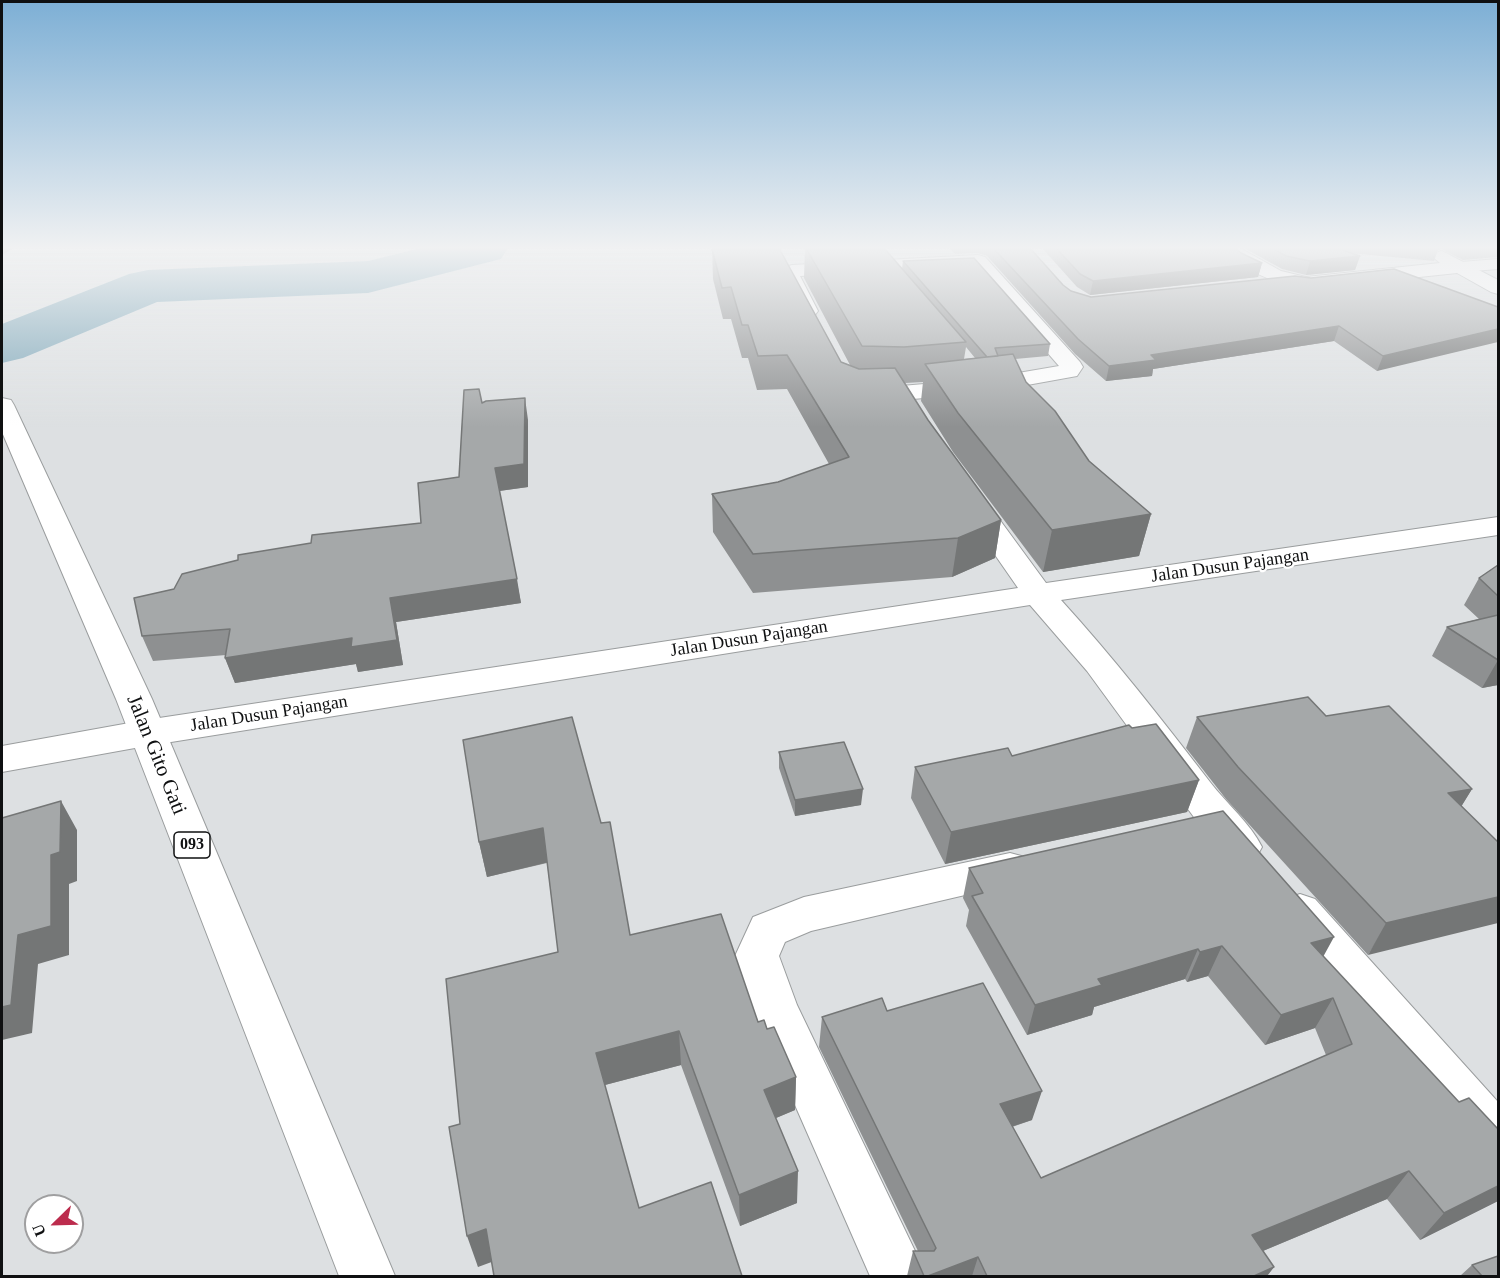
<!DOCTYPE html>
<style>
body{margin:0}
#map{position:relative;width:1500px;height:1278px;overflow:hidden;background:#dde0e2;font-family:Georgia,serif}
canvas{display:block}
.frame{position:absolute;inset:0;border:3px solid #0f1011;pointer-events:none}
.north{position:absolute;left:24px;top:1194px;width:60px;height:60px;box-sizing:border-box;background:#fff;border:2px solid #9f9fa0;border-radius:50%;rotate:247deg;font-size:16px;font-weight:700;line-height:24px;text-align:center;color:#0f1011}
.north::after{content:'';display:block;margin:auto;width:21px;height:27px;background:#bc2c4d;clip-path:polygon(50% 0,100% 100%,50% 72%,0 100%)}
</style>
<div id="map">
<canvas width="1500" height="1278"></canvas>
<div class="frame"></div>
<div class="north">U</div>
</div>
<script>
const g = document.querySelector('canvas').getContext('2d');
g.lineJoin = 'round';
function paint(path, color) {
  g.fillStyle = color;
  g.fill(path, 'evenodd');
}
function trace(path, color, width, dash) {
  g.strokeStyle = color;
  g.lineWidth = width;
  g.lineCap = dash ? 'butt' : 'round';
  g.setLineDash(dash || []);
  g.stroke(path);
}
function label(font, color, halo, rows, align = 'center') {
  g.font = font + ' Georgia,serif';
  g.lineWidth = 4.5;
  g.setLineDash([]);
  g.textBaseline = 'middle';
  g.strokeStyle = halo;
  g.fillStyle = color;
  for (const [text, x, y, turn = 0] of rows) {
    g.save();
    g.translate(x, y);
    g.rotate((+turn || 0) * Math.PI / 180);
    g.textAlign = isNaN(turn) ? turn : align;
    if (halo) g.strokeText(text, 0, 0);
    g.fillText(text, 0, 0);
    g.restore();
  }
}
const river = new Path2D(`
 M421,248H508L501,259L368,293L157,302L23,358L2,363V324L129,274L148,270L368,261Z`);
const service = new Path2D(`
 M1498,259V269L1461,272L1453,267L1461,262Z`);
const minor = new Path2D(`
 M1218,248H1240L1281,271L1306,277L1440,263L1433,257L1435,253L1442,251L1498,280V294L1491,292L1457,273L1306,289C1273,284 1248,270 1220,252Z
 M978,255L985,257L1080,362L1083,367L1077,376L983,393L901,400L893,398L889,393L893,388L901,386L983,379L1059,366L973,267L800,276L818,311L815,315L808,317L801,315L798,311L779,274L785,267L792,265Z
 M973,495L983,497L1046,583L1498,517V535L1061,600C1114,658 1162,720 1210,782C1227,804 1250,823 1262,847L1256,858L1242,863L1228,858L1196,820L1087,671L1030,605L146,746L2,772V746L146,720L1018,588L959,503L963,497Z
 M1010,853L1025,857L1031,869L1025,881L811,931L785,942L779,956L797,1005L927,1276H870L752,1007L735,956L753,917L804,897Z
 M1300,894L1315,899L1498,1102V1164L1480,1157L1285,925L1278,912L1285,899Z`);
const primary = new Path2D(`
 M2,398L11,400L14,405L152,699L395,1276H339L116,699L2,432Z`);
const wall = new Path2D(`
 M805,248H884L902,269L903,261L1050,344L1048,356L1015,359L1026,382L1089,461L1151,514L1139,556L1043,572L953,452L921,401L923,382L905,383L928,420L1001,520L995,558L952,577L753,593L713,532L712,494L778,482L829,464L787,389L757,390L748,358H742L731,319H723L713,279L712,249L841,362L850,365L804,278ZM966,347L975,358L964,359Z
 M949,248H1030L1063,285L1071,291L1091,297L1498,307L1377,371L1334,341L1153,369L1152,376L1106,381L1075,354L987,256L978,253L955,254Z
 M1042,248H1235L1241,253L1262,263L1258,277L1090,295L1077,287Z
 M1244,248H1498V257L1463,260L1441,249L1438,250L1434,261L1350,253L1360,256L1355,270L1306,275L1282,269Z
 M482,403L528,420V487L499,491L521,603L396,622L403,665L358,672L356,664L235,683L225,658L226,655L153,661L142,636L174,589L311,543L421,523L459,477Z
 M1498,565V685L1482,688L1432,656L1447,627L1479,619L1464,605L1479,578Z
 M1326,716L1472,789L1368,955L1226,799L1186,748L1197,717Z
 M1132,728L1199,780L1187,812L945,864L911,798L915,767L1012,756Z
 M463,740L630,935L767,1029L796,1077L795,1110L776,1118L797,1203L740,1226L681,1065L605,1085L478,1267L460,1124L558,952L547,863L487,877L479,842Z
 M779,752L861,805L795,816L779,768Z
 M969,868L1323,957L1459,1102L1498,1129V1201L1420,1240L1387,1199L1263,1251L1274,1267L1267,1276H907L913,1251H918L819,1047L822,1017L887,1011L1032,1120L1012,1127L1041,1178L1326,1055L1315,1028L1265,1045L1208,976L1187,982L1185,979L1094,1007L1092,1015L1027,1035L966,926L969,910L963,898Z
 M1472,1265L1498,1276H1460Z`);
const shadedWall = new Path2D(`
 M2,248H14L2,255Z
 M1360,256L1355,270L1306,275L1310,261Z
 M1262,263L1258,277L1090,295L1093,281Z
 M1339,326L1334,341L1153,369L1152,376L1106,381L1109,366L1151,355Z
 M1498,329V342L1377,371L1383,356Z
 M525,398L528,420V487L499,491L495,468Z
 M1151,514L1139,556L1043,572L1052,530Z
 M1001,520L995,558L952,577L958,538Z
 M517,579L521,603L396,622L403,665L358,672L356,664L235,683L225,658L390,598Z
 M1498,660V685L1482,688Z
 M1199,780L1187,812L945,864L951,832Z
 M863,789L861,805L795,816V800Z
 M1472,789L1453,820L1448,793Z
 M61,801L77,830V881L69,884V955L38,964L32,1033L2,1040V1007L18,935Z
 M543,828L549,862L487,877L479,842Z
 M1498,897V923L1368,955L1386,923Z
 M1334,937L1317,968L1311,943Z
 M1222,946L1208,976L1187,982L1200,952Z
 M1198,949L1185,979L1094,1007L1092,1015L1027,1035L1035,1005L1098,979Z
 M1333,998L1315,1028L1265,1045L1281,1015Z
 M679,1031L681,1065L601,1086L596,1053Z
 M796,1077L795,1110L764,1123V1090Z
 M1042,1091L1032,1120L992,1133L1000,1104Z
 M798,1171L797,1203L740,1226L739,1195Z
 M1409,1171L1387,1199L1234,1263L1252,1235Z
 M1498,1186V1201L1420,1240L1444,1213Z
 M486,1229L497,1260L478,1267L467,1236Z
 M978,1257L972,1276H928Z
 M1274,1267L1267,1276H1254Z`);
const building = new Path2D(`
 M734,248H779L841,362L859,369L895,368L928,420L1001,520L958,538L753,554L712,494L778,482L849,457L787,355L758,356L748,325H742L731,287L722,288L712,249Z
 M806,248H884L966,342L904,347L862,346Z
 M993,248H1030L1063,285L1071,291L1091,297L1295,276L1311,278L1394,269L1498,307V329L1383,356L1339,326L1151,355L1156,360L1109,366L1078,339Z
 M1056,248H1235L1241,253L1262,263L1093,281L1080,274Z
 M1272,248H1337L1360,256L1310,261L1286,256Z
 M974,258L1050,344L995,348L998,356L987,357L903,261Z
 M1013,354L1026,382L1055,411L1089,461L1151,514L1052,530L958,413L925,364Z
 M479,389L482,403L486,401L525,398L524,464L495,468L517,579L390,598L397,640L351,647L352,638L225,658L230,629L142,636L134,598L174,589L182,574L238,560V555L311,543L312,535L421,523L418,483L459,477L464,390Z
 M1498,565V596L1479,578Z
 M1498,615V660L1447,627Z
 M1308,697L1326,716L1389,706L1472,789L1448,793L1498,842V897L1386,923L1238,767L1197,717Z
 M572,717L601,823L610,822L630,935L721,914L758,1022L764,1020L767,1029L774,1027L796,1077L764,1090L798,1171L739,1195L679,1031L596,1053L639,1208L711,1182L742,1276H494L486,1229L467,1236L449,1127L460,1124L446,979L558,952L543,828L479,842L463,740Z
 M1156,724L1199,780L951,832L915,767L1008,748L1012,756L1129,725L1132,728Z
 M844,742L863,789L795,800L779,752Z
 M61,801L60,852L51,855V926L18,935L11,1005L2,1007V818Z
 M1223,811L1334,937L1311,943L1459,1102L1469,1098L1498,1129V1186L1444,1213L1409,1171L1252,1235L1274,1267L1254,1276H987L978,1257L928,1276H924L913,1251H934L936,1248L822,1017L882,998L887,1011L983,983L1042,1091L1000,1104L1041,1178L1352,1044L1333,998L1281,1015L1222,946L1200,952L1198,949L1098,979L1102,985L1035,1005L972,896L983,893L969,868Z
 M1498,1256V1276H1482L1472,1265Z`);
const shields = [
 [192,845,36]
];
const shieldNames = [
 ["093",192,845]
];
const streetNames = [
 ["Jalan Dusun Pajangan",1230,566,-8],
 ["Jalan Dusun Pajangan",749,639,-9],
 ["Jalan Dusun Pajangan",269,714,-9]
];
const nearStreetnames = [
 ["Jalan Gito Gati",156,755,68]
];
paint(river, '#7ea7b9');
trace(service, '#9a9d9e', 2);
trace(minor, '#9a9d9e', 2);
trace(primary, '#9a9d9e', 2);
paint(service, '#fff');
paint(minor, '#fff');
paint(primary, '#fff');
paint(wall, '#8e9091');
paint(shadedWall, '#747676');
paint(building, '#a5a8a9');
trace(building, '#747676', 1.5);
const sky = g.createLinearGradient(0, 0, 0, 427);
sky.addColorStop(0, '#7dafd5');
sky.addColorStop(0.58, '#f0f1f2');
sky.addColorStop(1, '#f0f1f200');
g.fillStyle = sky;
g.fillRect(0, 0, 1500, 427);
for (const [x, y, w] of shields) {
  const box = new Path2D();
  box.roundRect(x - w / 2, y - 13, w, 26, 4.5);
  g.fillStyle = '#fff';
  g.fill(box);
  trace(box, '#0f1011', 1.5);
}
label('bold 16px', '#0f1011', null, shieldNames);
label('18px', '#0f1011', '#fff', streetNames);
label('21px', '#0f1011', '#fff', nearStreetnames);
</script>
